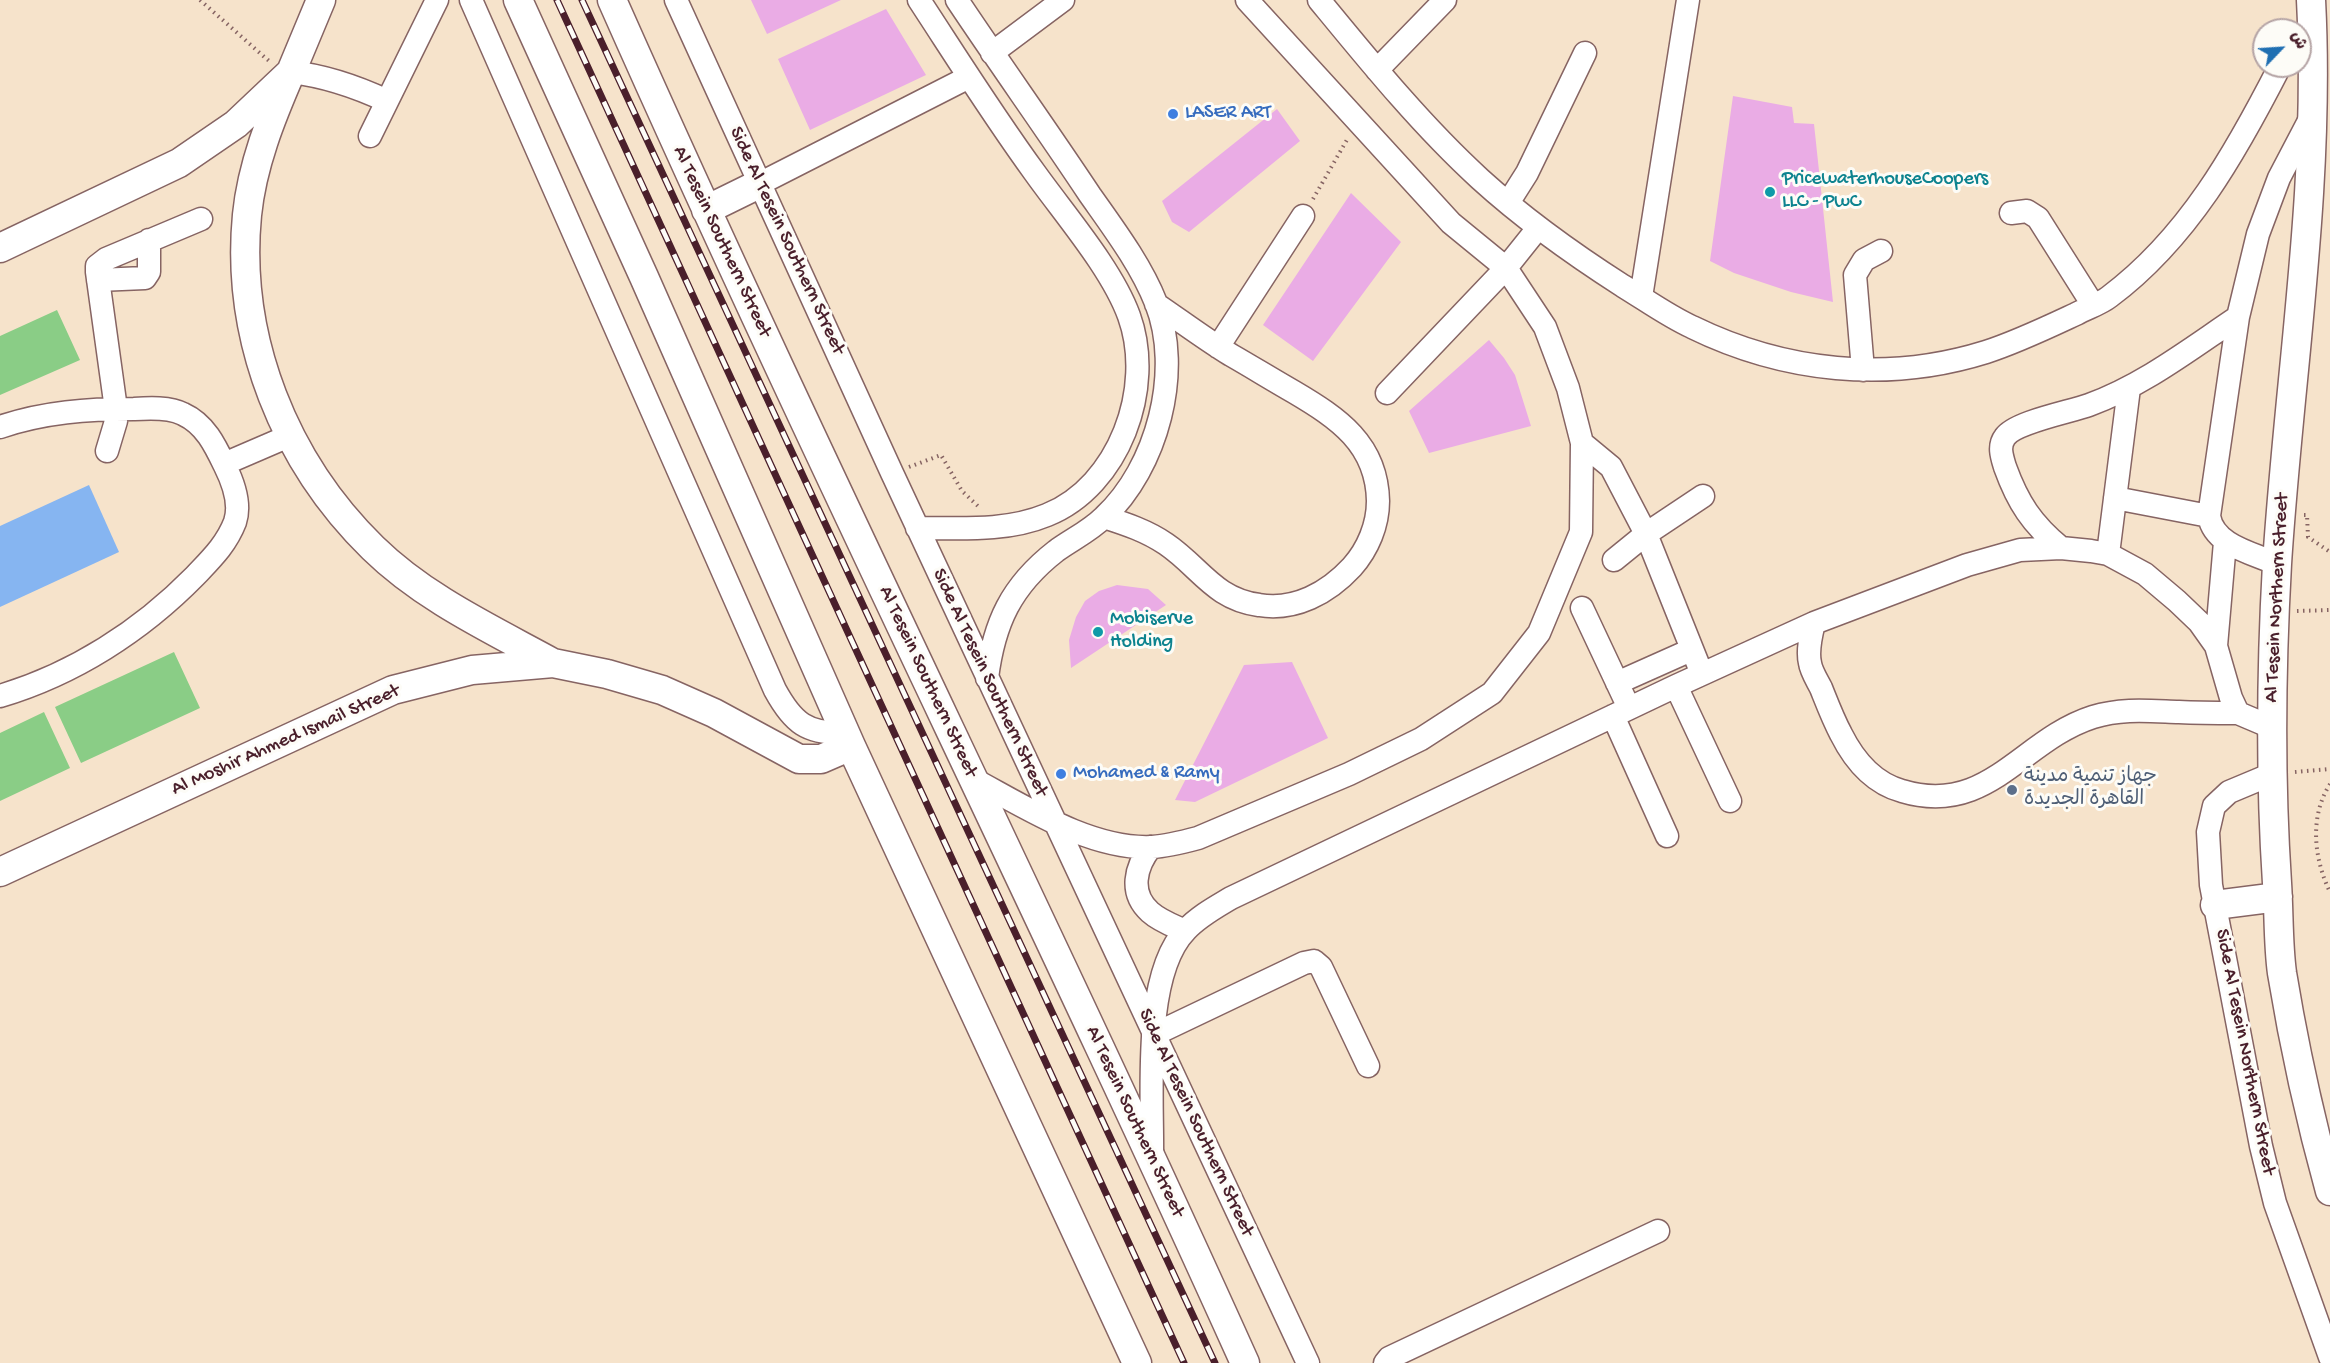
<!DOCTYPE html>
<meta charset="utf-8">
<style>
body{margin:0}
#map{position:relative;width:2330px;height:1363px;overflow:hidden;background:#f6e3cb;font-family:"Gochi Hand","Playpen Sans Arabic",sans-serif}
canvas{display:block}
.north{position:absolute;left:2252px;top:18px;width:60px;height:60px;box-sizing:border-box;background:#fdfcf7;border:2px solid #b5a4a5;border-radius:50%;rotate:65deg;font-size:16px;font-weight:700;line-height:24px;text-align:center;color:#4a1f2b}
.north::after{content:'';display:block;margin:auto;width:21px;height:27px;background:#1f6fb2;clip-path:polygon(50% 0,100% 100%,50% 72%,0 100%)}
</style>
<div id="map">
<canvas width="2330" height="1363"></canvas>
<div class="north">ش</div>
</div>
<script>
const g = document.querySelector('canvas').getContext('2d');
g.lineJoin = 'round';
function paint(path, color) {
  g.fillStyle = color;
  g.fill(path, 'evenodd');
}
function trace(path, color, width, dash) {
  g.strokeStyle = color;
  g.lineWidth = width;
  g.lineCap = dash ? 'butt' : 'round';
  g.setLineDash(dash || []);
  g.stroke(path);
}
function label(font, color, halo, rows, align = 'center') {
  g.font = font + ' "Gochi Hand","Playpen Sans Arabic",sans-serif';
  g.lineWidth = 6;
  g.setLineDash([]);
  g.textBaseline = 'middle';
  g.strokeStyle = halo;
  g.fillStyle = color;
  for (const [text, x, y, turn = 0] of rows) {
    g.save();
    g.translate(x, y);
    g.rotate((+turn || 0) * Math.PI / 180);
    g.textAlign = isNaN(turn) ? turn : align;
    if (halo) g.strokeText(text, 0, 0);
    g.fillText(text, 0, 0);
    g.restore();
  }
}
const green = new Path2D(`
 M57,310L80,360L0,395V336Z
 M174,652L200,708L81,763L55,707Z
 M44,712L70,768L0,801V733Z`);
const water = new Path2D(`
 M89,485L119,552L0,607V526Z`);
const building = new Path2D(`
 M751,0H841L767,34Z
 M886,9L926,75L810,130L778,59Z
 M1733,96L1792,107L1794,123L1814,124L1833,302L1791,292L1734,273L1710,261Z
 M1277,109L1300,141L1189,232L1172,222L1162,201Z
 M1351,193L1401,242L1313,361L1263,325Z
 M1489,340L1504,358L1515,375L1531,426L1429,453L1409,411Z
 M1117,585L1148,589L1166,605L1071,668L1069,640L1076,617L1085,601L1099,591Z
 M1292,662L1328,738L1195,802L1175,800L1244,665Z`);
const path = new Path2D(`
 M200,0L269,61
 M1313,199L1348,138
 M909,467L941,455L962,491L980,508
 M2304,515H2307L2308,537L2330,552
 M2297,611L2330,610
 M2295,772L2330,769
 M2330,784C2309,817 2314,859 2330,892`);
const minor = new Path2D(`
 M471,0L775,690C793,723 807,734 845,733
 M676,0L892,473L1308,1363
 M957,0C1001,66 1047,130 1090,195C1114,229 1141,265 1156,303C1183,371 1157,468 1104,517C1090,531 1071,540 1056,551C1011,586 994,623 987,678
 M1319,0C1370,62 1421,125 1480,179C1524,219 1573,254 1623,286C1646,300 1668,316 1692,327C1784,372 1887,383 1986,352C2017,342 2046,328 2076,314C2087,308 2100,304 2109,297C2188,238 2236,152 2280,66
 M992,53L1063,0
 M1377,70L1445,0
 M291,72C326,76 355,86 387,101
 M370,136L437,0
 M759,184L969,77
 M1508,203L1527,173L1585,53
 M2011,213L2027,211L2038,218L2093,305
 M98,280L145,278L149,272V240
 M1641,297L1688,0
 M1218,347L1303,216
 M1863,370L1855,275L1864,260L1881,251
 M1387,393L1506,268L1538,228
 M0,427C44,412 88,409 134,409C149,408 170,407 183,414C205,424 215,445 225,466C233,482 241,504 235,522C226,545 211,559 195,576C141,631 74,674 0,696
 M1582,443L1611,467L1646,534L1702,674
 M107,451L116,421V409L97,272V266L106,259L201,219
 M224,464L289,436
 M2115,498L2209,516
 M1104,517C1126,524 1147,531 1166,544C1200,567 1214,599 1259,605C1295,611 1328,593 1352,567C1368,549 1378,525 1378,501C1377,444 1338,418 1294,392C1273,380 1252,367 1231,355C1205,339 1181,321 1156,304
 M917,528C960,528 1006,532 1047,515C1119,486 1155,388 1129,316C1112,269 1065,215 1035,173C994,117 957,58 919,0
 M2061,548C2032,524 2018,503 2005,467C2002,457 1998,446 2005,437C2015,422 2070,412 2089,405C2144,385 2190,349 2238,317
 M2108,554L2129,388
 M1614,560L1646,534L1703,496
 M2277,564C2253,553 2214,546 2209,516L2238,317L2258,234L2279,178L2312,115
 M1582,608L1629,708
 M1814,623C1811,635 1807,650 1810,663C1811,671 1817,680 1821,688C1827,703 1833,719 1841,734C1854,760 1873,783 1902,791C1988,817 2021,740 2093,717C2122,708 2149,711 2179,712C2198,713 2218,713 2238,713
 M2216,646L2225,542
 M1617,683L1691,650
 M1676,686L1730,801
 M1613,716L1667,836
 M2272,774L2229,792L2214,806L2208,832L2211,885L2261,1146L2275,1203L2330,1357
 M971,778C1024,806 1090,850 1152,847C1168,846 1183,842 1198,838L1349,774L1421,739L1492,693L1539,633L1581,532L1582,443L1568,388L1545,327L1506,268L1451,223L1247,0
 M1151,847C1135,867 1129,893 1150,912C1160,921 1174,926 1185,931
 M1153,1035L1304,963L1314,961L1321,967L1368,1066
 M1152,1156C1153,1096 1142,975 1186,930C1199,916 1216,907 1231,898L1676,686L1814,623L1967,565L2020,550L2061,548L2091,551L2108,554L2145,574L2177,601L2199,622L2216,646L2231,698L2238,713L2271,727
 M1385,1363L1389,1358L1658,1231`);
const major = new Path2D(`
 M518,0L644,277L851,746L1137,1363
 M612,0C815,458 1039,906 1245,1363
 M2311,0C2321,189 2289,376 2277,564C2271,671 2270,777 2277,883C2279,913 2278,944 2282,973C2294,1046 2310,1119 2330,1191
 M291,72C271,118 252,165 247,215C235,339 285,462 373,548C424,598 491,629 553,663
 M706,210L759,184
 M0,248L179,163L236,124L291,72L321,0
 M0,872L393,690L472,670L553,663L607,674L662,690L714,713L799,759H821L851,746
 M2215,905L2278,897`);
const rail = new Path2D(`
 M557,0L1184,1363
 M582,0L1215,1363`);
const markers = [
 [1173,114,6,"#3f7fe0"],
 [1770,192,6,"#0f9aa8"],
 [1098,632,6,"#0f9aa8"],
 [1061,774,6,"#3f7fe0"],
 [2012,790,6,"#5c6f8a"]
];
const shopNames = [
 ["LASER ART",1185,114],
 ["Mohamed & Ramy",1073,774]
];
const cultureNames = [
 ["PricewaterhouseCoopers",1782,180],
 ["LLC - PwC",1782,203],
 ["Mobiserve",1110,620],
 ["Holding",1110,643]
];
const streetNames = [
 ["Side Al Tesein Southern Street",786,241,65],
 ["Al Tesein Southern Street",721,242,65],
 ["Al Tesein Northern Street",2278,598,-87],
 ["Al Tesein Southern Street",927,682,65],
 ["Side Al Tesein Southern Street",989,683,65],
 ["Al Moshir Ahmed Ismail Street",286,741,-24],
 ["Side Al Tesein Northern Street",2244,1052,79],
 ["Al Tesein Southern Street",1134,1122,65],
 ["Side Al Tesein Southern Street",1195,1123,65]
];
const serviceNames = [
 ["جهاز تنمية مدينة",2024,778],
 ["القاهرة الجديدة",2024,801]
];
paint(green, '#8acd86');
paint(water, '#86b5f1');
paint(building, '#eaace5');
trace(minor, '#866463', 25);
trace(major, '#866463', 31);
trace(path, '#866463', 4, [1.5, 4.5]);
trace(minor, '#fff', 22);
trace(major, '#fff', 28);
trace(rail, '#4a1f2b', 7);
trace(rail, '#fdfcf7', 4.5, [14]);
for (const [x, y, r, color] of markers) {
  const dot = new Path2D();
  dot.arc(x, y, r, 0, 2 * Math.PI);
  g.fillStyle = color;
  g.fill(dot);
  trace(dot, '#fdfcf7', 2);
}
label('20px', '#366cbe', '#fdfcf7', shopNames, 'left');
label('20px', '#0d838f', '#fdfcf7', cultureNames, 'left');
label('20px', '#4a1f2b', '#fdfcf7', streetNames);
label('20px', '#4e5e75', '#fdfcf7', serviceNames, 'left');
</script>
